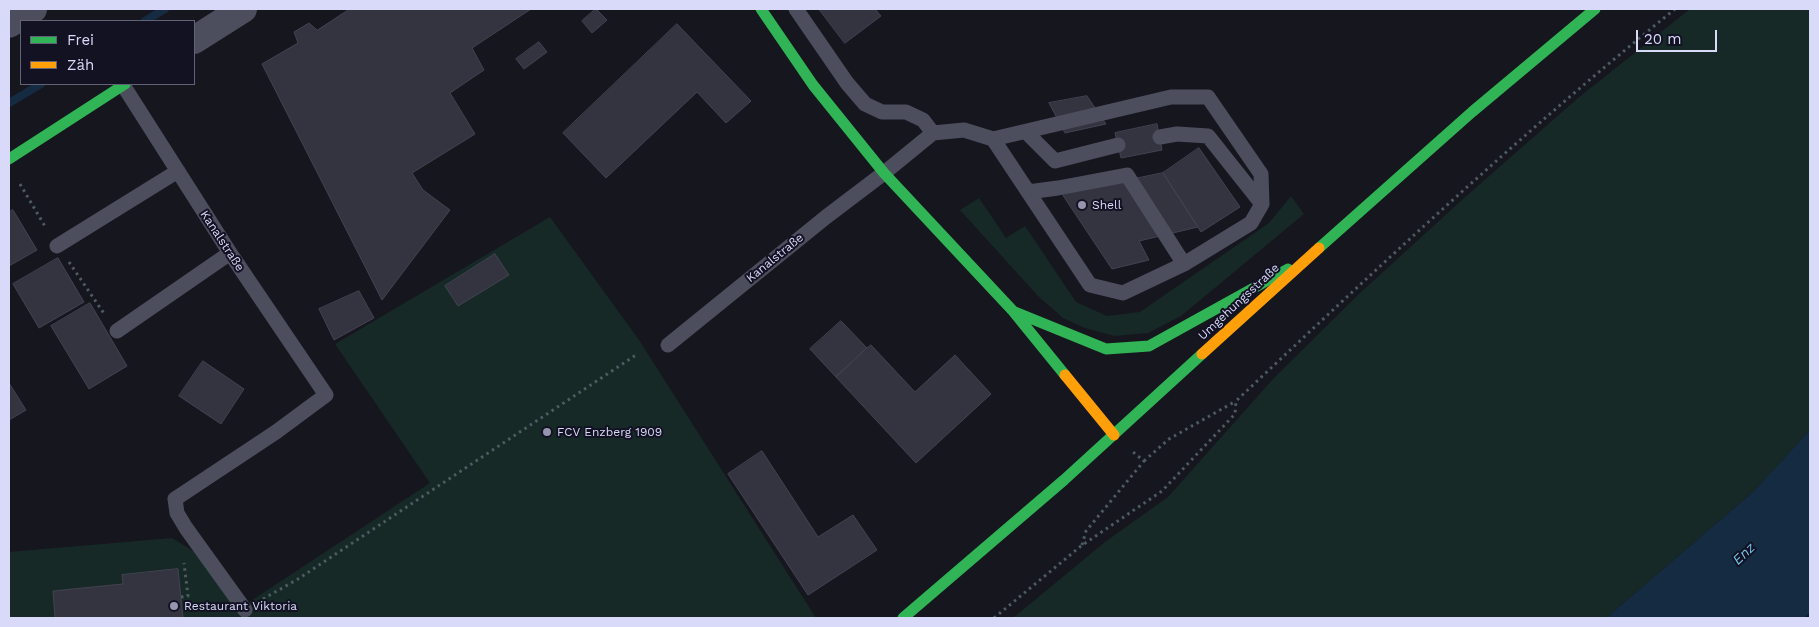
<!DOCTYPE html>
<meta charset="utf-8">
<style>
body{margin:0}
#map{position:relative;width:1819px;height:627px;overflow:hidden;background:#16161f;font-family:"Work Sans",sans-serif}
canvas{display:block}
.frame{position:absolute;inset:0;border:10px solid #d9dafa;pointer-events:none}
.legend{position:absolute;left:20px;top:20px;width:175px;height:65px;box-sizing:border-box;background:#121223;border:1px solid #626279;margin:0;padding:6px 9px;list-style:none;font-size:15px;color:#d9dafa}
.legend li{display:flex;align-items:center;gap:10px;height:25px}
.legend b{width:25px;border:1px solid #626279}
.scale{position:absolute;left:1636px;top:30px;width:81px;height:22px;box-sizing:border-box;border:2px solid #d9dafa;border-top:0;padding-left:6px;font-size:15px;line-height:18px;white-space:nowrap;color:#d9dafa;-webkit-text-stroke:4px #121223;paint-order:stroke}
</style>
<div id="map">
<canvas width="1819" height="627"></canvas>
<div class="frame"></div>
<ul class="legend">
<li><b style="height:6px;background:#30b455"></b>Frei</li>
<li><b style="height:6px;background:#ff9f0a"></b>Zäh</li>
</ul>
<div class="scale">20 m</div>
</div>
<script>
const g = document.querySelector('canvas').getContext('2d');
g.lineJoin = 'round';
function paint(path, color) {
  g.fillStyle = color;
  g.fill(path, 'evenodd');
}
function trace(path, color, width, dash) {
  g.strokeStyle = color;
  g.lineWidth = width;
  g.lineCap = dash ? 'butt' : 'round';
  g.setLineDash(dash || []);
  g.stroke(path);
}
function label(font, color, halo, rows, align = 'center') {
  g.font = font + ' "Work Sans",sans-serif';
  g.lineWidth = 4;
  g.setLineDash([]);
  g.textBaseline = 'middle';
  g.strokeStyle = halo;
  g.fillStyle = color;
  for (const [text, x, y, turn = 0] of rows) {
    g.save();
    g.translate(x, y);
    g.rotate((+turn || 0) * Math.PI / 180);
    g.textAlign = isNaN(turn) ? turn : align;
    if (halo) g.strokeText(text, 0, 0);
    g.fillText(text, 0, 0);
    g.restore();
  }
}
const green = new Path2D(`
 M1690,9H1810V430L1753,492L1606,618H1013L1105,542L1168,497L1273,379L1359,294L1463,199L1578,98Z
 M1291,196L1304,214L1181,316L1148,333L1114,336L1085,328L1063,318L1038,296L960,210L979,198L1006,238L1025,226L1076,302L1107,316L1140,312L1269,223Z
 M550,217L639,340L816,618H9V552L172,538L203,557L237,610L430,483L335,344Z`);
const water = new Path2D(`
 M1810,430V613L1804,618H1606L1753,492Z`);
const stream = new Path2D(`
 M145,21L165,9
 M9,103L41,84`);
const building = new Path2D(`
 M350,9H531L472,48L484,70L450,93L475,134L412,173L423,190L450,210L382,300L262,64L298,43L294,32L309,23L317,30Z
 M596,9L607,20L592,33L582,21Z
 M819,9H875L881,16L845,43Z
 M677,24L751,101L726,123L697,92L606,178L563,133Z
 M539,42L547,52L524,69L516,59Z
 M1087,96L1106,124L1065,133L1049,103Z
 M1157,124L1162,150L1121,158L1115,133Z
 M1199,148L1240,207L1201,232L1163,173Z
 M1163,173L1198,227L1139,241L1149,260L1112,269L1062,194Z
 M13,210L37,250L9,266V212Z
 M495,254L509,275L458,306L445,286Z
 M58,258L84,302L39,328L13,284Z
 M359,291L374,318L334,340L319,309Z
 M90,303L127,366L89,389L51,326Z
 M841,321L867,348L836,377L810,349Z
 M871,345L915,392L955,355L991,394L916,463L836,377Z
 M203,361L244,389L221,424L179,396Z
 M9,383L26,410L9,420Z
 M762,451L818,537L853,515L877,550L808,595L728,474Z
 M178,569L183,618H55L53,591L123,584L122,575Z`);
const path = new Path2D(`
 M20,184L46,228
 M69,262L105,315
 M1144,461L1169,439L1236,401
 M1082,545L1086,531L1144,461L1133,452
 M181,597L188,596L184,563
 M263,599L298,579L636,355
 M994,618L1081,546L1162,491L1235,414L1236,401C1379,266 1523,132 1675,9`);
const lane = new Path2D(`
 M123,85L230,253L326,395L276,432L175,499L177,513L186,528L245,610
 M1026,132L1055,161L1118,145
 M933,133L964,130L993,139L1171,97H1208L1261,174L1262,204L1251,223L1184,264L1123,293L1090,285L993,139
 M1160,137L1177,134L1208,136L1262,204
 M1028,192L1058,188L1127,175L1184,264
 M57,246L178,171
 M117,331L230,253
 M668,345L826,217L884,173L933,133L923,120L906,112H882L865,104L847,83L796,9`);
const street = new Path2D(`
 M9,24L33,9
 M194,40L243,9`);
const fast = new Path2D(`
 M761,9L813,85L884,173L1013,311L1065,375
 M9,159L125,84
 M1319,248L1472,112L1595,9
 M1015,312L1106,349L1149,346L1288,269
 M903,618L1064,480L1202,354`);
const slow = new Path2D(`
 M1202,354L1319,248
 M1065,375L1114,435`);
const markers = [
 [1082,205,5,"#9595ad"],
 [547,432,5,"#9595ad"],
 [174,606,5,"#9595ad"]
];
const poiNames = [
 ["Shell",1092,205],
 ["FCV Enzberg 1909",557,432],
 ["Restaurant Viktoria",184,606]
];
const streetNames = [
 ["Kanalstraße",222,241,57],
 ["Kanalstraße",775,258,-39],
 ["Umgehungsstraße",1239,302,-43]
];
const waterNames = [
 ["Enz",1744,554,-44]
];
paint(green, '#162927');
paint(water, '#152b41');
trace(stream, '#152b41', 8);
paint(building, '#343441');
trace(building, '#434252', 1);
trace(path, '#4d5b63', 3, [2.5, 4]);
trace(lane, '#4c4e5e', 15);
trace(street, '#4c4e5e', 28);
trace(fast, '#30b455', 11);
trace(slow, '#ff9f0a', 11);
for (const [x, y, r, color] of markers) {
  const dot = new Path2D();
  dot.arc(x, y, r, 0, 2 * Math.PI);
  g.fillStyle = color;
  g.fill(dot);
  trace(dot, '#121223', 2);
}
label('12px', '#d9dafa', '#121223', poiNames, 'left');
label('12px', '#d9dafa', '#121223', streetNames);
label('italic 14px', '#74c5ec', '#121223', waterNames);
</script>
